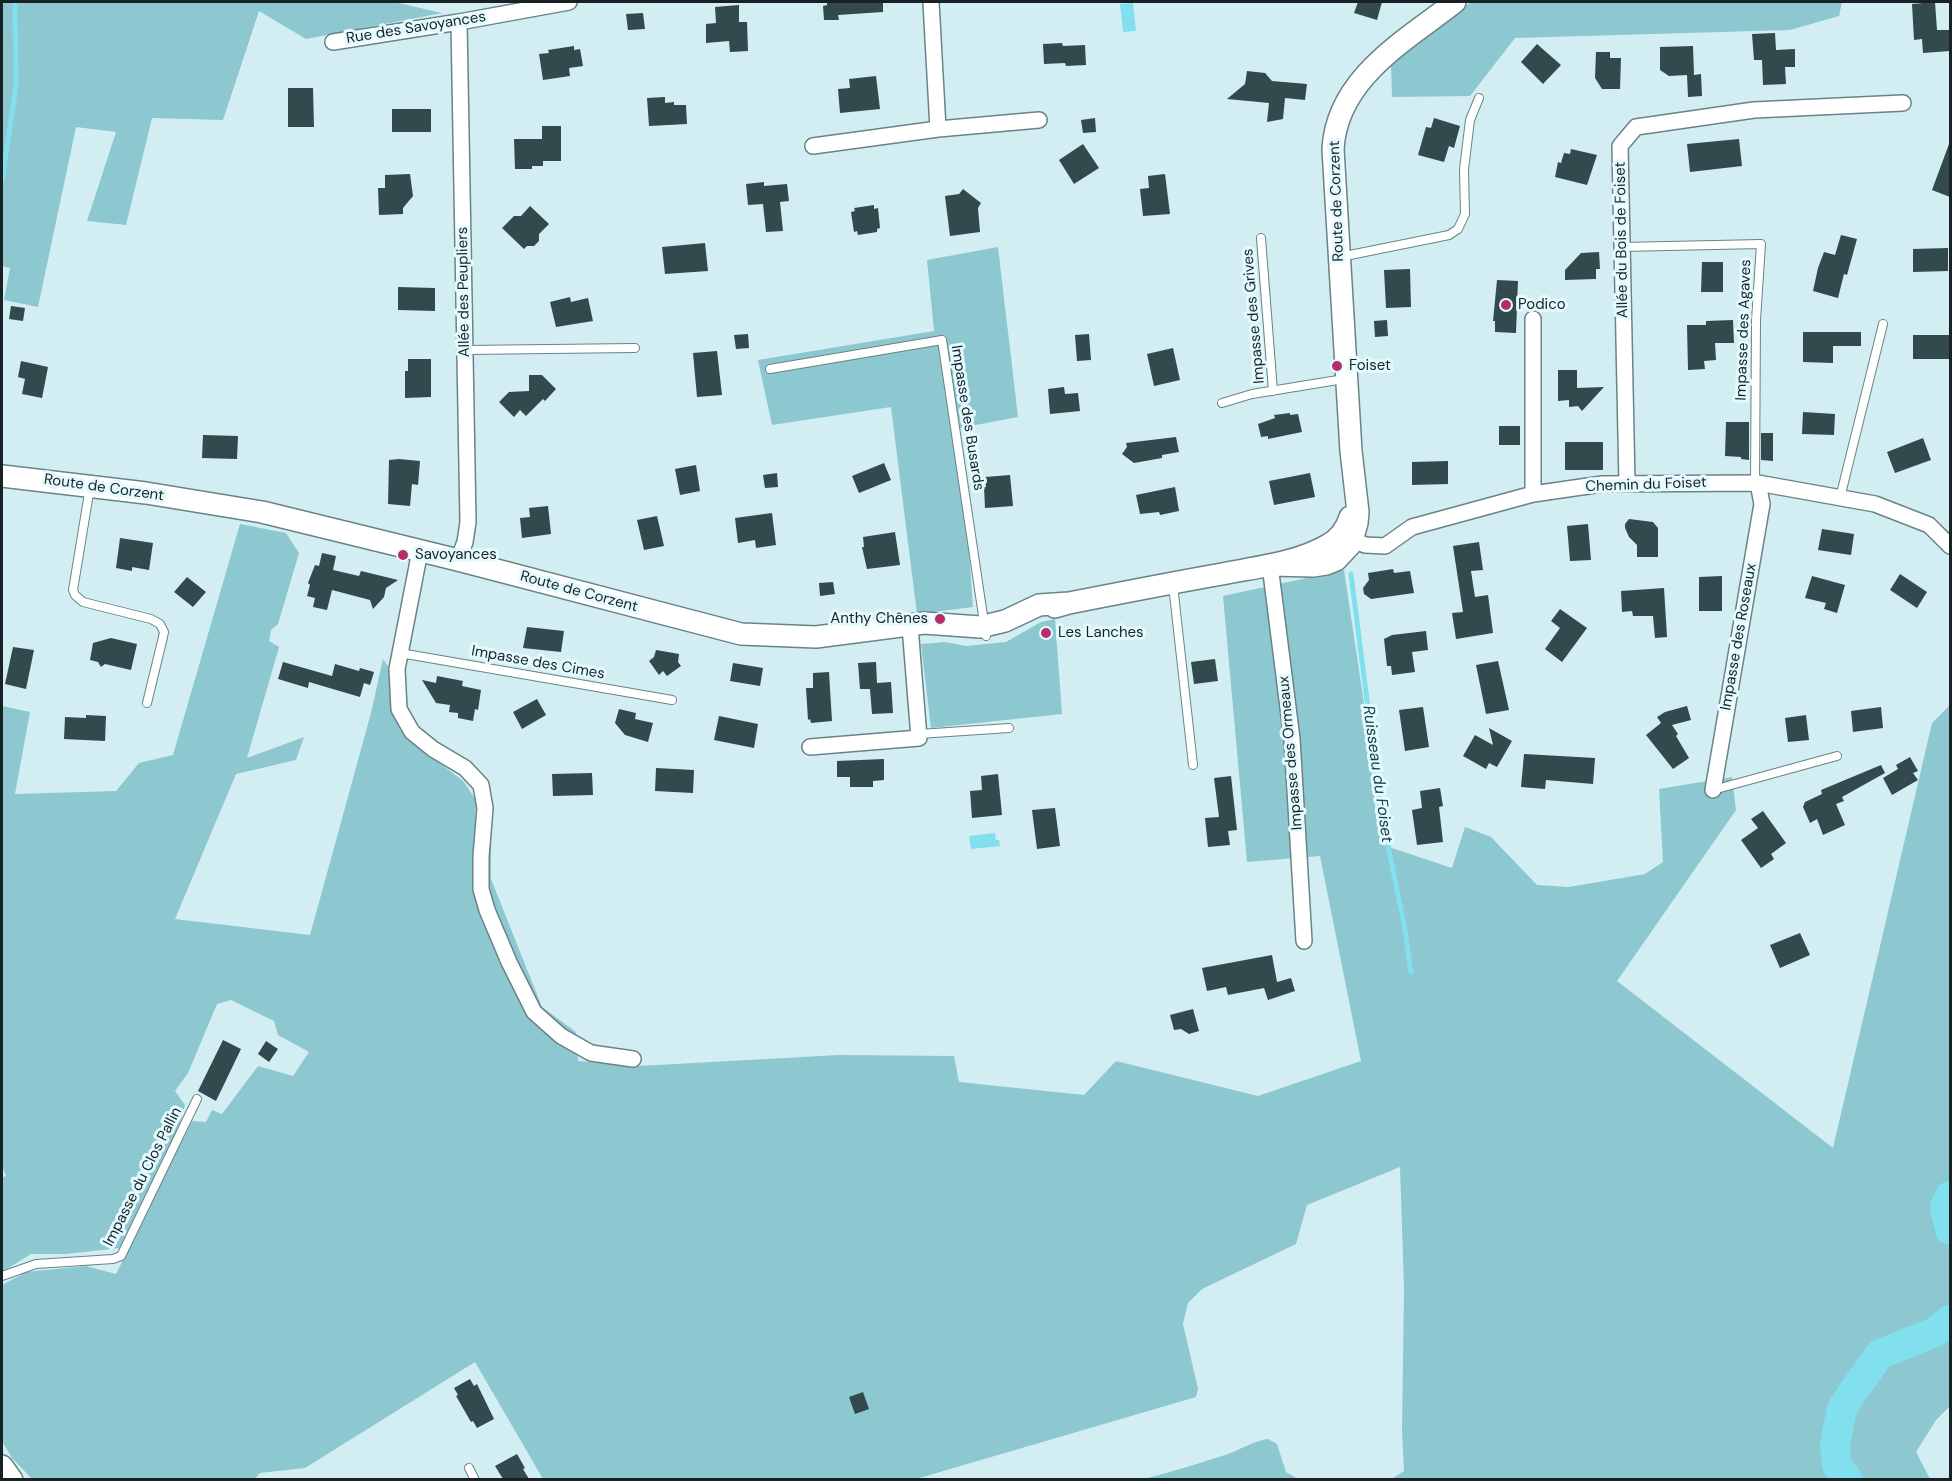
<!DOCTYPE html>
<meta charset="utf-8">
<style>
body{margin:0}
#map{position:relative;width:1952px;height:1481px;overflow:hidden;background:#d2eef2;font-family:"DM Sans",sans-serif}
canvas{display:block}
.frame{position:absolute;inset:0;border:3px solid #182224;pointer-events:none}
</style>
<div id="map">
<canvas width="1952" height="1481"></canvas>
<div class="frame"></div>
</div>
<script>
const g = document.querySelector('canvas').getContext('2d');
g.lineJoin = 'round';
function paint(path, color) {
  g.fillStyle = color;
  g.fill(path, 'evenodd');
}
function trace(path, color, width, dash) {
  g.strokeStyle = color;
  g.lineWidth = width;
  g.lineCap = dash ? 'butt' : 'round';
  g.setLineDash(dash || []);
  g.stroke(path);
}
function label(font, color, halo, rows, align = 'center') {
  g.font = font + ' "DM Sans",sans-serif';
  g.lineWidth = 6;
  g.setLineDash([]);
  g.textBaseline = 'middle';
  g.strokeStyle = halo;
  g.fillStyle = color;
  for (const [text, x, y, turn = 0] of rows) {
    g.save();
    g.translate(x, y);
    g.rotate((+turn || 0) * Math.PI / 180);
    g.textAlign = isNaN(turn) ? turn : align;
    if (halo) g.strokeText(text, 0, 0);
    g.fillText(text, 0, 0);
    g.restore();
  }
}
const green = new Path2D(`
 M2,2H394L442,13L306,39L259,11L223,120L152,118L126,225L87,221L116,132L76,127L38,307L4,300L10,268L2,266Z
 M1471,2H1842L1839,16L1790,30L1515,38L1470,96L1392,97L1391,64Z
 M998,247L1018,417L960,428L973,607L917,614L891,407L772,425L758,360L934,331L927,260Z
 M240,524L286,533L299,553L278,624L271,630L269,641L279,647L247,758L304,737L296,760L236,774L175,919L310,935L371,713L383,659L392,672L391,707L403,730L414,743L463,781L476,800L475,815L491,823V879L542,1007L576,1032L578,1061L639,1066L839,1055L954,1056L959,1082L1084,1095L1116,1061L1258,1096L1361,1061L1320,856L1247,862L1223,596L1344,570L1365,710L1376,815L1383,845L1452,868L1465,827L1491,837L1537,885L1569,887L1645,874L1663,862L1659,789L1732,777L1736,810L1617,981L1833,1148L1932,723L1950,705V1406L1936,1420L1916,1452L1930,1479H1392L1404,1471L1402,1431L1404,1288L1400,1167L1307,1205L1296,1244L1202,1289L1188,1303L1183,1324L1198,1389L1196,1397L916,1479H543L475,1362L305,1468L260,1473L254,1480L32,1479L12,1458L2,1441V1285L26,1272L86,1266L116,1274L192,1121L206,1122L212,1110L222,1114L258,1066L293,1076L309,1052L278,1035L274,1021L231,1000L217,1004L188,1073L175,1091L185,1105L176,1137L120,1248L66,1254H31L2,1272V1178L6,1176L2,1165V706L30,712L15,794L116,791L139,763L173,755Z
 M1055,619L1062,714L931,728L921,644L945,642L966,646L1006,642L1041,622Z
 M1268,1439L1277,1444L1286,1472L1298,1479H1144C1171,1472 1198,1464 1225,1455C1240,1450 1253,1441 1268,1439Z`);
const water = new Path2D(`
 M1133,3L1136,31L1123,32L1120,4Z
 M995,833L996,840H999L1000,846L971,849L969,836Z`);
const stream = new Path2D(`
 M2,181L16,86L15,2
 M1351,574L1381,811L1404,924L1411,972`);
const river = new Path2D(`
 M1950,1196L1945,1207L1950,1230
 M1848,1480L1837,1465L1835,1443L1842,1409L1852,1393L1880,1354L1935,1332L1950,1320`);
const building = new Path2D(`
 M827,2H883V12L838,15L839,20H824L823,6L827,5Z
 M1358,2H1382L1377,20L1354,13Z
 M1935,2L1937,30H1950V51L1923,53L1922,39L1914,40L1912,4Z
 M739,5V22H747L748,51L730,52L729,41L706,43V24L716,23L715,7Z
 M643,13L645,29L628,30L626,14Z
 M1775,33L1776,50L1795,49V67H1785L1786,84L1763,85L1762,60H1754L1752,34Z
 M1062,43L1063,46L1085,45L1086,65L1066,66L1065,63L1044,64L1043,44Z
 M1537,44L1561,65L1543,84L1521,62Z
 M574,46V50L580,49L583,66L569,68L570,76L543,80L539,54L549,53L548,50Z
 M1693,46L1694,75L1701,74L1702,96L1688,97L1687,75L1669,76L1660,70V47Z
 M1596,52H1610V58H1621L1620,89H1602L1595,78Z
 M1247,71L1265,73L1272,81L1307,84L1305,100L1285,98L1283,119L1267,122L1269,103L1227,99L1245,84Z
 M876,76L880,109L840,113L838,89L850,88L849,79Z
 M288,88H313L314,127H288Z
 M665,97V103L674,102V105H686L687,124L649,126L647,98Z
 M392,109H431V132H392Z
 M1095,118L1096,132L1083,133L1081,120Z
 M1434,118L1460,126L1454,148L1449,146L1444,162L1418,155L1426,127L1431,128Z
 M542,126H561V161H543V166H532V169H515L514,139H542Z
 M1739,139L1742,166L1690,172L1687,144Z
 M1083,144L1099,168L1074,184L1059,160Z
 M1949,144H1950V197L1932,190Z
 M1571,149L1597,155L1587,185L1555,177L1558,162L1561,163L1564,153L1570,154Z
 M410,174L413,196L403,208V214L379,215L378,188H385V175Z
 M1165,174L1170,214L1143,216L1140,189L1149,188L1148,176Z
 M764,182V186L787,184L789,201L780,202L783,231L766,232L763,204L748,205L746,184Z
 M963,189L981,203L978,208L980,232L950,236L945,196L959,194Z
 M874,205V209L878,208L880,228L877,229V232L858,235L857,231L854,232L851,212L855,211L854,208Z
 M530,206L549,224L539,234V241L534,246H527L524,249L502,228L514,216H521Z
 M1841,235L1857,239L1847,275L1844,274L1838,298L1813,291L1818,268L1824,252L1835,255Z
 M705,243L708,271L665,274L662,247Z
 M1948,248V271L1913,272V249Z
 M1599,252L1600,269H1596V279L1565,280V270L1581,253Z
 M1702,262H1723V292H1701Z
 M1410,269L1411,307L1386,308L1384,270Z
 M1497,280L1518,281L1516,333L1495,332V321H1493Z
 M398,287L435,288V311L398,310Z
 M570,297L571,302L588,298L593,321L556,327L550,302Z
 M11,306L25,308L23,321L9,319Z
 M1387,320L1388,336L1375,337L1374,321Z
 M1733,320L1734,343H1715L1716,360L1704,361L1705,369L1688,370L1687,325H1706V321Z
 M1803,332H1861V346H1833V363L1803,362Z
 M748,334L749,348L736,349L734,335Z
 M1089,334L1091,360L1077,361L1075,335Z
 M1913,335H1950V359H1913Z
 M1173,348L1180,380L1154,386L1147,354Z
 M717,351L722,395L697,397L693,353Z
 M408,359H431V397L405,398V371H408Z
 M21,361L48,367L42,398L22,394L25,379L18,377Z
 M1558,370H1577V388L1604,387L1582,411L1578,406L1569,407V400L1558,401Z
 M529,375H542L556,389L545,401L543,399L526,416L520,410L514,417L499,402L509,392L529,391Z
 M1064,387L1065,394L1078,393L1080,411L1050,414L1048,389Z
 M1803,412L1835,414L1834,435L1802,434Z
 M1290,413V415L1298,414L1302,432L1268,439V436L1261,437L1258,424L1275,418L1274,415Z
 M1726,422H1749V460L1741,459V457L1725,456Z
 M1499,426H1520V445H1499Z
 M1761,433H1773V461L1761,460Z
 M203,435L238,436L237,459L202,458Z
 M1176,437L1179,452L1162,455V458L1134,463L1122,454L1127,447L1126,443Z
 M1923,438L1931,460L1895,473L1887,452Z
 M1565,442H1603V470H1565Z
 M399,459L420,461L418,485L412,484L410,506L388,504L389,460Z
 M1448,461V484L1412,485V462Z
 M884,463L891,480L859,493L852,476Z
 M696,465L700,491L680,495L675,469Z
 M777,473L778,487L765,488L763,475Z
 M1310,473L1315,497L1274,505L1269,481Z
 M1010,475L1013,506L985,508L984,487H986L985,477Z
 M1175,487L1179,511L1160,515L1159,512L1140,514L1136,495Z
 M548,506L551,534L522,538L520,518L530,517L529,508Z
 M772,513L776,545L756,548L755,540L738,543L735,518Z
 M657,516L664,546L644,550L637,520Z
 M1629,519L1653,522L1658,528V557H1637V545L1629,537L1625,528V524Z
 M1588,524L1591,560L1570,561L1567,526Z
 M1822,529L1854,534L1851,555L1818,550Z
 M895,532L900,565L867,569L862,547H864L863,537Z
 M120,538L153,543L149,570L132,567V571L116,568Z
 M1479,542L1483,570L1471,571L1475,597L1488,595L1493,633L1456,639L1452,613L1463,612L1453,546Z
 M322,553L336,556L333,570L359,576L361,571L398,580L386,588L384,597L373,609L370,600L332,590L327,610L313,607L315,598L307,596L310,585L308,583L315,565L319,566Z
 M1393,569L1394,573L1410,571L1414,593L1371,599L1364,594L1363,588L1369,580L1368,573Z
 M1900,574L1927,592L1917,608L1890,590Z
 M1722,576V611H1699V577Z
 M1812,576L1845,585L1837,613L1824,609L1826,603L1805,598Z
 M187,577L206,592L193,607L174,592Z
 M833,582L835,594L820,596L819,583Z
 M1664,588L1667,637L1655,638L1653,616H1633L1632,611L1622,612L1621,591Z
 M1560,609L1587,628L1562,662L1545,649L1560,628L1551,621Z
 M527,627L564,631L561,652L523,648Z
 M1426,631L1428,650L1412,652L1415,672L1392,675L1391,666H1387L1384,639L1392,635Z
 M111,638L137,644L131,670L105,664L101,667L98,662L90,660L93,643Z
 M13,647L34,650L26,689L5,684Z
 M656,650L679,654L678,662L681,666L667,676L663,671L659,675L649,661L654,657Z
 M1215,659L1218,681L1194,684L1191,662Z
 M1498,661L1509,710L1486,714L1476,665Z
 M283,662L332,676L335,664L359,671L360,668L374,672L370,685L364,683L360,697L309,682L308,688L278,679Z
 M876,662L877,683L891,682L893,713L872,714L870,689H860L858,663Z
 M733,663L763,668L760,686L730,681Z
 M829,672L832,721L811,723L810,719L808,720L806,688H813V673Z
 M437,676L463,681L462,686L481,690L478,710L475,709L473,721L458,718V713L449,712L450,705L436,703L422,680L436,683Z
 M537,699L546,715L522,729L513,712Z
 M1687,706L1691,720L1672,725L1678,734L1676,736L1689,758L1673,769L1646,735L1661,723L1657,717L1665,712Z
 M1423,707L1429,747L1405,751L1399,710Z
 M1881,707L1883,728L1853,732L1851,711Z
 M619,709L636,713L635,719L653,723L648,742L625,735L615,723Z
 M86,715L106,716L105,741L64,739L65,717L86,718Z
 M1806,715L1809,740L1788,742L1785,718Z
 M719,716L758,724L754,748L714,740Z
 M1489,728L1512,741L1497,767L1489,763L1486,769L1463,756L1475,735L1493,745Z
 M1524,754L1595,758L1593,784L1546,780L1545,789L1521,787Z
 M1910,757L1918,771L1913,773L1918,780L1892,795L1883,778L1898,769L1896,765Z
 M884,759V780L873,781V787H850V777H837V761Z
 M1881,765L1885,773L1842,797L1844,801L1836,804L1845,825L1823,835L1817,819L1810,823L1803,807L1805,802L1822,794L1821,790Z
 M656,768L694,770L693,793L655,791Z
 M592,773L593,795L553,796L552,774Z
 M998,774L1002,815L972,818L970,791L982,790L981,776Z
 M1231,776L1237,830L1228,831L1230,845L1208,847L1205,818L1219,817L1214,778Z
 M1440,788L1443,806L1439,807L1443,842L1417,845L1412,810L1422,808L1420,791Z
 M1055,808L1060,846L1037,849L1032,810Z
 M1763,811L1786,843L1771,854L1774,859L1761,868L1741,840L1758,828L1751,819Z
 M1800,933L1810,955L1780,968L1770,945Z
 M1272,955L1277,982L1291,978L1295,991L1268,1000L1264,988L1228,995L1226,987L1207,991L1202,968Z
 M1193,1009L1199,1031L1189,1034L1181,1029L1174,1030L1170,1015Z
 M223,1040L241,1049L216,1101L198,1091Z
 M266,1041L278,1049L269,1062L258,1054Z
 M470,1379L474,1386L477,1384L494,1419L477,1428L473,1421L471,1422L456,1396L458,1395L454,1388Z
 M863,1392L869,1409L855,1414L849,1397Z
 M517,1454L525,1468L523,1469L529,1479H503L495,1466Z`);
const lane = new Path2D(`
 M1261,238L1273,391
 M1622,247L1761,244L1756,320L1755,483
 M1340,257L1449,235L1458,229L1465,214L1464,169L1470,120L1479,98
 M465,350L635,348
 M770,369L942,340L986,636
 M1222,403L1252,394L1344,379
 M90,487L73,590L75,595L83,602L151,619L160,624L164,632L163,637L147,703
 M1840,498L1883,324
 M1173,585L1193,765
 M400,653L672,700
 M919,734L1009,728
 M1713,790L1837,756
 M2,1276L36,1264L113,1259L121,1256L197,1099
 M469,1468L475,1480`);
const street = new Path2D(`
 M931,2L938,129
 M333,42L459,22L569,2
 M813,146L938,129L1039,120
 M1627,484L1620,146L1636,127L1754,110L1903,103
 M1533,494V319
 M1346,536L1365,545L1385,546L1412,527L1533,494L1602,484L1758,483L1875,504L1929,525L1950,546
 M420,551L397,669L399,709L412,732L433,749L465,768L481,785L485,808L481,857V889L487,910L509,962L534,1012L561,1036L591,1053L633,1059
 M458,560L465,542L468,522L459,22
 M1270,565L1292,739L1304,941
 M810,747L919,738L910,626
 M1713,790L1762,504L1758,483`);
const secondary = new Path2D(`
 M2,476L146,493L262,512L458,560L741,634L816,637L924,623L980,627L1005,621L1039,605L1069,603
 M1270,565L1313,566L1326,564L1336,560L1351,544L1357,523L1358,512L1351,451L1333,149C1337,78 1405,41 1455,2
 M1055,607L1069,603C1120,593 1171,583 1222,574C1257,567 1297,563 1328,545C1339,539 1346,530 1350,517
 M2,1466L12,1480`);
const markers = [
 [1506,305,6,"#b62d6a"],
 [1337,366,6,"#b62d6a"],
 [403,555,6,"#b62d6a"],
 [940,619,6,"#b62d6a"],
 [1046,633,6,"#b62d6a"]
];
const streetNames = [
 ["Rue des Savoyances",416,28,-9],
 ["Route de Corzent",1337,201,-92],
 ["Allée du Bois de Foiset",1622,240,-91],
 ["Allée des Peupliers",464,292,-91],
 ["Impasse des Grives",1254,316,-95],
 ["Impasse des Agaves",1744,330,-88],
 ["Impasse des Busards",967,418,81],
 ["Chemin du Foiset",1646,485,-2],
 ["Route de Corzent",104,488,8],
 ["Route de Corzent",579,592,15],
 ["Impasse des Roseaux",1739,637,-80],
 ["Impasse des Cimes",538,663,10],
 ["Impasse des Ormeaux",1291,753,-95],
 ["Impasse du Clos Pallin",143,1177,-63]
];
const poiNames = [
 ["Podico",1518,305],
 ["Foiset",1349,366],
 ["Savoyances",415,555],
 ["Anthy Chênes",928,619,"right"],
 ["Les Lanches",1058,633]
];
const waterNames = [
 ["Ruisseau du Foiset",1377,774,82]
];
paint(green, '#8dc7d0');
paint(water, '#81dfee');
trace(stream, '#81dfee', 5);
trace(river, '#81dfee', 30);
paint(building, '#32494d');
trace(lane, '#698387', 10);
trace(street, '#698387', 18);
trace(secondary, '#698387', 24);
trace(lane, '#fff', 8);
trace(street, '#fff', 15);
trace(secondary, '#fff', 21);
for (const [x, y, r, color] of markers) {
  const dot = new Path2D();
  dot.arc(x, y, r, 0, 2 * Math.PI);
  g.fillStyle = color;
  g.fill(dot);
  trace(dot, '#e3fafe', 2);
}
label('15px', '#182224', '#e3fafe', streetNames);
label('15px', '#182224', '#e3fafe', poiNames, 'left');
label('italic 16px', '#164249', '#e3fafe', waterNames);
</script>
